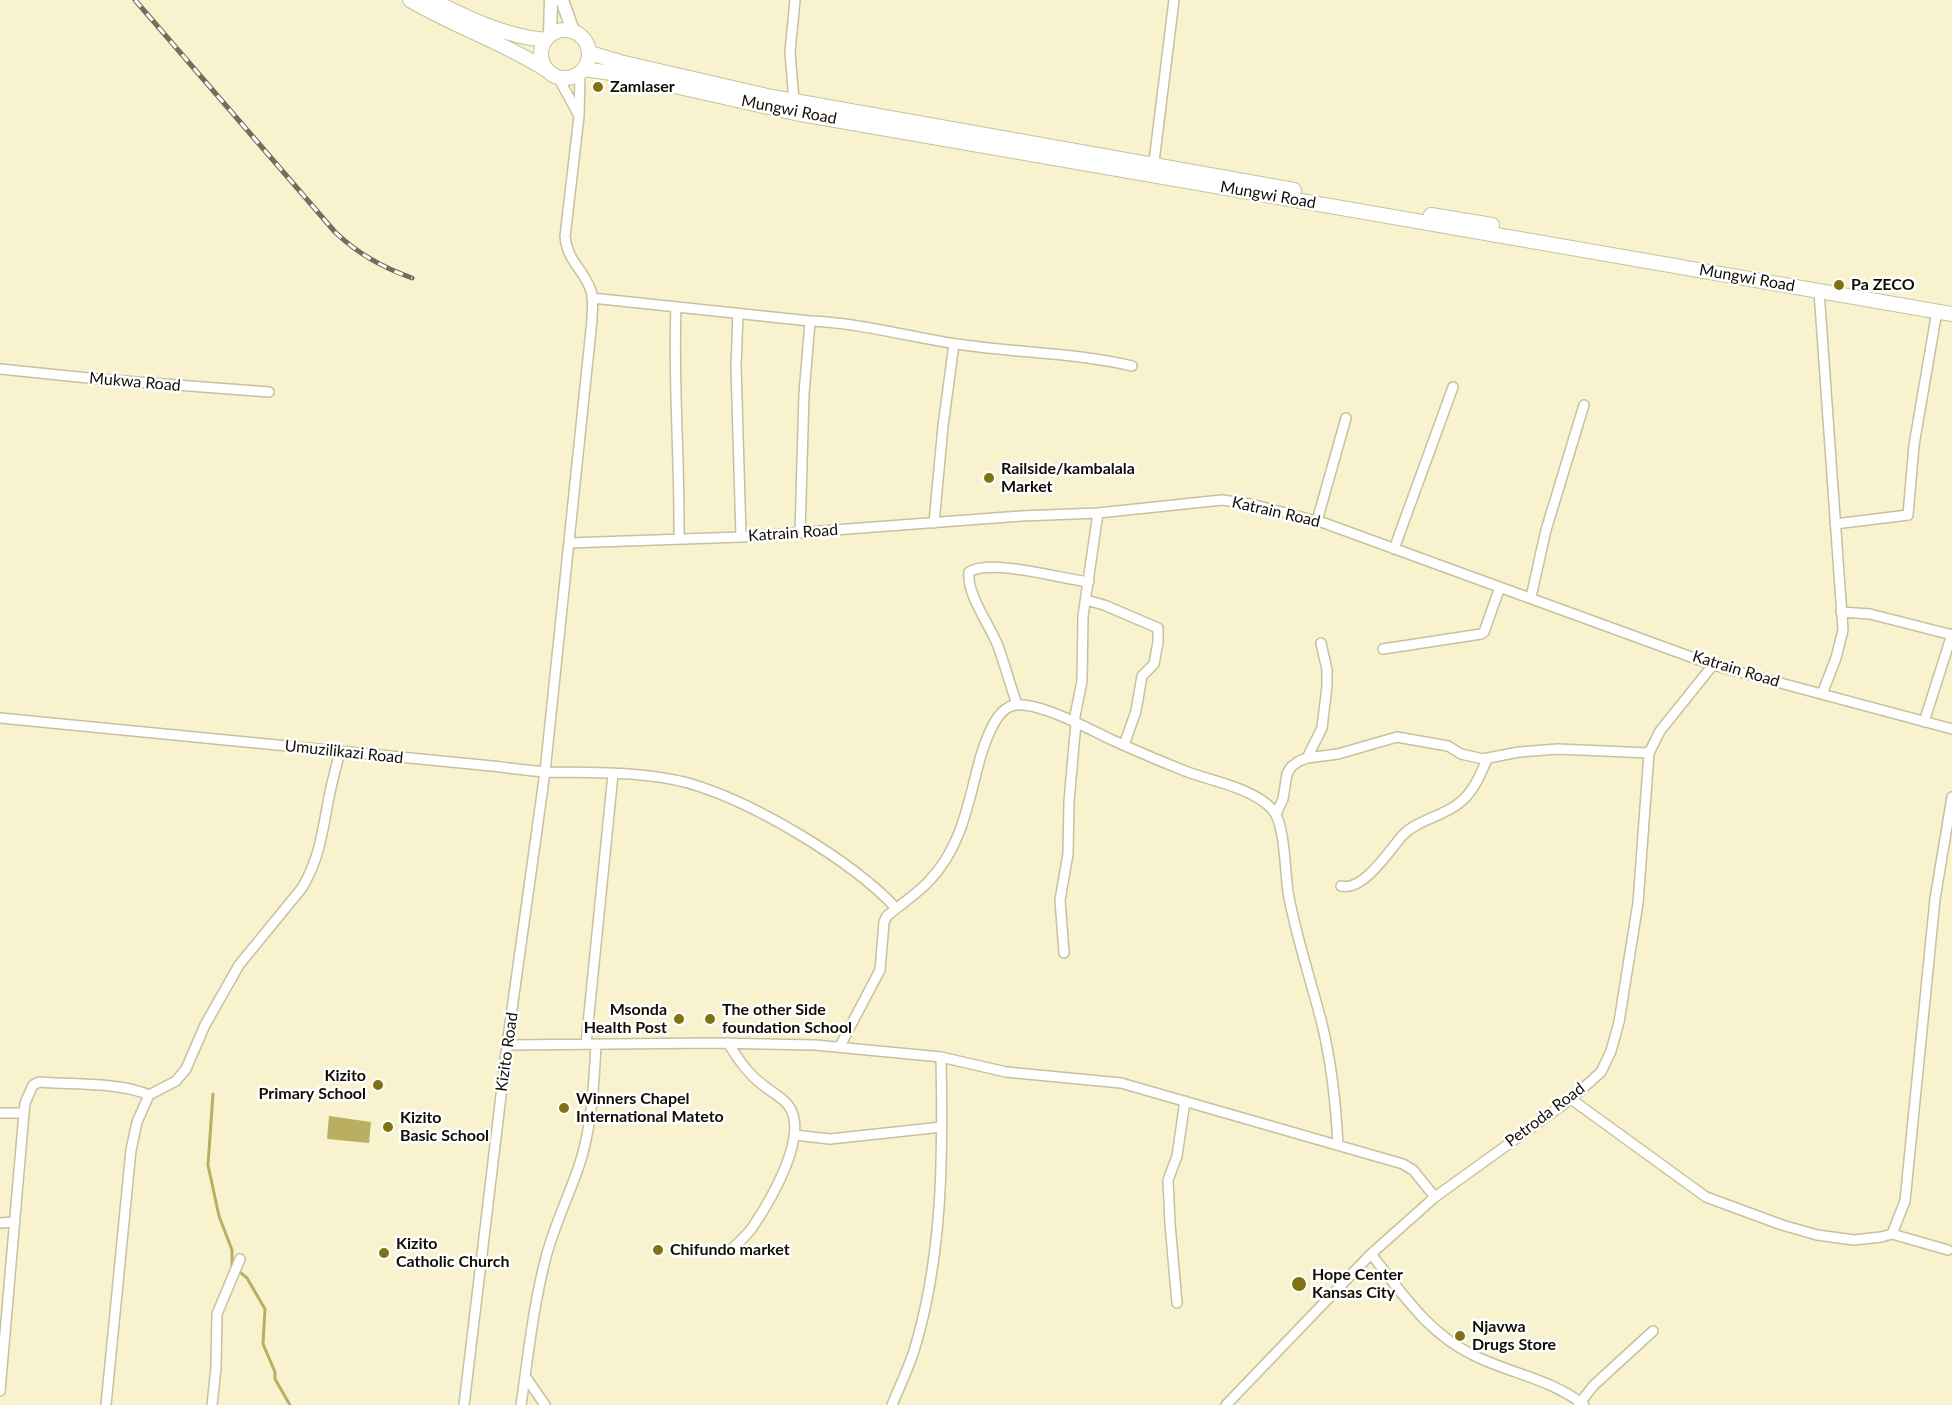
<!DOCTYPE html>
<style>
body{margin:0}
canvas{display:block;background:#f8f3ce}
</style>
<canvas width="1952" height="1405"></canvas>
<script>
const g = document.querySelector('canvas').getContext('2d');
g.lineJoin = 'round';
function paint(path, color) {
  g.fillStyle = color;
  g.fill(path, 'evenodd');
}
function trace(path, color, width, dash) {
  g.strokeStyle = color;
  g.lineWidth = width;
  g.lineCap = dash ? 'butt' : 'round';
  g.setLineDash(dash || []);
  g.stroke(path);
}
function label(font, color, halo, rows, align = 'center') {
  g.font = font + ' Lato,sans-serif';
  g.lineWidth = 5;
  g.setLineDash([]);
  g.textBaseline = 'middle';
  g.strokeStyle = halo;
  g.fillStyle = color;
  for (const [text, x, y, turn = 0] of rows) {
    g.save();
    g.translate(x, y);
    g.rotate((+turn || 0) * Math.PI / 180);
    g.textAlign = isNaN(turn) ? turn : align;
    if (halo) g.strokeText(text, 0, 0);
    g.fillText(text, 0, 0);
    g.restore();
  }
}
const water = new Path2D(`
 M329,1116L371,1122L369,1143L327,1139Z`);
const stream = new Path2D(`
 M213,1094L208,1165L219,1216L232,1250V1267
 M241,1273L247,1278L265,1309L263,1344L275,1372V1379L290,1405`);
const minor = new Path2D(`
 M558,77L578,114
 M794,101L790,52L795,0
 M1153,170L1174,0
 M1819,291L1843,630L1836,658L1822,694
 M592,298L810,321
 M676,307C673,385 680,462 679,539
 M738,314L736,366L741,537
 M0,369L98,379L269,392
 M1317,521L1346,418
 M934,523L943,426L954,344
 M1835,524L1908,515L1914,445L1937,311
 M800,532L804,394L810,321C863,323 912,338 964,345C1020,353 1077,353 1132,366
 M569,543L741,537L1021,516L1098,513L1222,500L1251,504L1324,523L1713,665L1952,729
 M1394,549L1453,387
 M1531,597L1546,530L1584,405
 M1086,600L1104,605L1158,628V642L1154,664L1142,676L1136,711L1124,745
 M1841,612L1870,614L1952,635
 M1383,649L1481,634L1484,632L1500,587
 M1017,704C1010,685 1005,665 998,646C990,625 966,594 969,572C991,558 1062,579 1089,582
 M0,718C164,734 328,750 492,766C510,768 529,771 548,772C594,773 643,771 688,783C752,801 851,860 896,908
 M1074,721L1082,681L1083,616L1098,513
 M1924,722L1952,634
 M1307,758L1322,728L1327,686V670L1321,643
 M1276,814L1283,799L1287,774L1291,767L1299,761L1307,758L1338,754L1397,737L1448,746L1461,754L1483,759L1519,752L1558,749L1649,753
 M1341,886C1363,892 1389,851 1402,836C1417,820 1441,817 1458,804C1473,793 1480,776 1487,759
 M1064,953L1060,900L1068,854L1069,802L1076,722
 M728,1043C738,1059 748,1074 763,1085C771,1092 782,1097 788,1105C811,1134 769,1203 752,1228C746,1236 738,1243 730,1251
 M586,1044L613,774
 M507,1045L713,1043L815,1045L941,1057L1006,1072L1121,1083L1403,1164L1413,1170L1435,1197
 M840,1046L880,970L884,922L887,916C901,904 917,894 929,881C959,850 967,810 977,770C981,754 992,715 1009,707C1029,696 1089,729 1110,739C1134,750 1160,761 1185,771C1211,781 1253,788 1272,809C1285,822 1285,872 1288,892C1296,938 1312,983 1323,1028C1332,1067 1336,1106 1338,1145
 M1571,1099L1706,1197L1782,1225L1817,1235L1854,1240L1881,1237L1892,1234L1905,1201L1935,899L1952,797
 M0,1113H24L0,1391
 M24,1113L25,1103L33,1085L39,1082C72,1085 121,1082 149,1095
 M794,1135L830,1139L942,1127
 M0,1223L15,1222
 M1892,1234L1948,1250
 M1371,1254C1403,1294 1427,1333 1475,1356C1512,1374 1551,1379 1584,1405
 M1177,1303L1170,1224L1168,1180L1177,1156L1185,1101
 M525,1376L545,1405
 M106,1405L131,1150L137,1122L149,1095L176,1081L180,1076L186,1069L205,1025L239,965L302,888C319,859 322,835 328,802C331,785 336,768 340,751
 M212,1405L216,1368L217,1314L240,1259
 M464,1405L507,1045L545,772L592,320C592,310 594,300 591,291C584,269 568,263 565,237L579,116L580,74
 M521,1405C528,1357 533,1308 545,1261C553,1228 568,1198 579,1166C592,1127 594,1084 596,1044
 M892,1405C899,1388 907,1371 913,1354C943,1259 943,1156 941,1057
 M1226,1405L1371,1254L1435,1197L1571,1099L1601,1072L1611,1051L1619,1022L1638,903L1649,753L1660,731L1713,665
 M1578,1405L1594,1385L1653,1331`);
const tertiary = new Path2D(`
 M562,0L573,31
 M550,34L551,0`);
const secondary = new Path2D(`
 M410,0C454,26 502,42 545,69
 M432,0C467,18 504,36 545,40
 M541 54a24 24 0 1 1 48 0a24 24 0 1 1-48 0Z
 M590,53L620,62L772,97L1294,190
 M585,69L630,76L795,113L1952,314
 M1431,215L1492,225`);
const rail = new Path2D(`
 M135,0L335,232C358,254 382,267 412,278`);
const markers = [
 [598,87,6,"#7f7213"],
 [1839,285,6,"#7f7213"],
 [989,478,6,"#7f7213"],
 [679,1019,6,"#7f7213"],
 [710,1019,6,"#7f7213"],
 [378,1085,6,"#7f7213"],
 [564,1108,6,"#7f7213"],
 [388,1127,6,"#7f7213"],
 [658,1250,6,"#7f7213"],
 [384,1253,6,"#7f7213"],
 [1299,1284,8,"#7f7213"],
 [1460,1336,6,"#7f7213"]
];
const poiNames = [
 ["Zamlaser",610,87],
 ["Pa ZECO",1851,285],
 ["Railside/kambalala",1001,469],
 ["Market",1001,487],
 ["Msonda",667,1010,"right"],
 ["Health Post",667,1028,"right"],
 ["The other Side",722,1010],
 ["foundation School",722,1028],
 ["Kizito",366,1076,"right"],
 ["Primary School",366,1094,"right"],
 ["Winners Chapel",576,1099],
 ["International Mateto",576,1117],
 ["Kizito",400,1118],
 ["Basic School",400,1136],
 ["Kizito",396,1244],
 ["Catholic Church",396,1262],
 ["Chifundo market",670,1250],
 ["Hope Center",1312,1275],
 ["Kansas City",1312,1293],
 ["Njavwa",1472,1327],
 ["Drugs Store",1472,1345]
];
const streetNames = [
 ["Mungwi Road",789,110,11],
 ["Mungwi Road",1268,195,10],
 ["Mungwi Road",1747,278,10],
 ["Mukwa Road",135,382,5],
 ["Katrain Road",1276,512,13],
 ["Katrain Road",793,533,-4],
 ["Katrain Road",1736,669,17],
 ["Umuzilikazi Road",344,752,6],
 ["Kizito Road",507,1052,-82],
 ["Petroda Road",1545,1115,-37]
];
paint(water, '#baaf61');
trace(stream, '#baaf61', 3);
trace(minor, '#c6c19e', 12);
trace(tertiary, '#c6c19e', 15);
trace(secondary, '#c6c19e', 16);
trace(minor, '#fff', 9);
trace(tertiary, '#fff', 12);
trace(secondary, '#fff', 14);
trace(rail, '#726e59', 5);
trace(rail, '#fff', 3, [9]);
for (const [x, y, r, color] of markers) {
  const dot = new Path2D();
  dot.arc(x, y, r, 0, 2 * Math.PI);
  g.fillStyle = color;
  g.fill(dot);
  trace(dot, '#fff', 2);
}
label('bold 16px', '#110f04', '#fff', poiNames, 'left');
label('16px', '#110f04', '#fff', streetNames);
</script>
